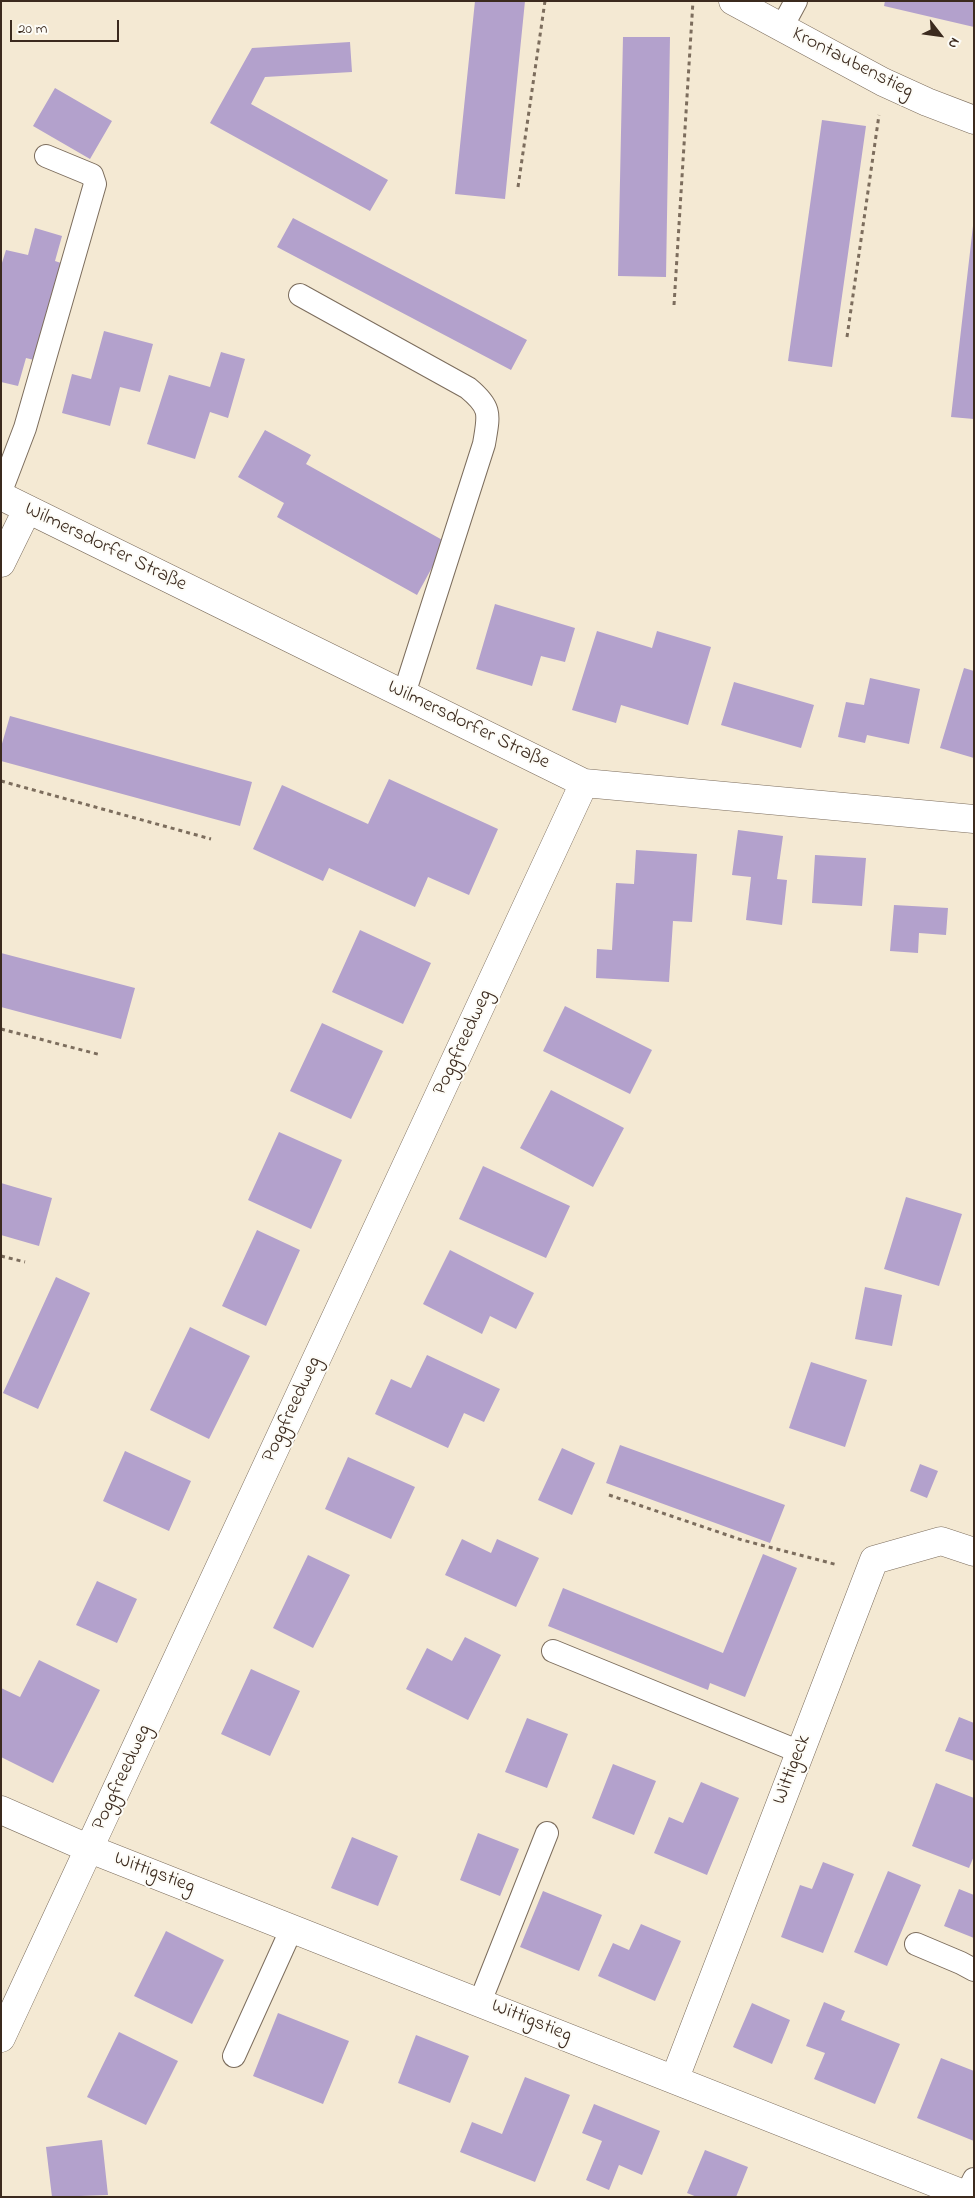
<!DOCTYPE html>
<meta charset="utf-8">
<style>
body{margin:0}
#map{position:relative;width:975px;height:2198px;overflow:hidden;background:#f4e9d3;font-family:"Indie Flower",sans-serif}
canvas{display:block}
.frame{position:absolute;inset:0;border:2px solid #3b2a1e;pointer-events:none}
.north{position:absolute;left:915px;top:10px;width:50px;height:50px;-webkit-text-stroke:4px #fdfcf7;paint-order:stroke;rotate:120deg;font-size:14px;font-weight:700;line-height:20px;text-align:center;color:#3b2a1e}
.north::after{content:'';display:block;margin:auto;width:18px;height:22px;background:#3b2a1e;clip-path:polygon(50% 0,100% 100%,50% 72%,0 100%)}
.scale{position:absolute;left:10px;top:20px;width:109px;height:22px;box-sizing:border-box;border:2px solid #3b2a1e;border-top:0;padding-left:6px;font-size:15px;line-height:18px;white-space:nowrap;color:#3b2a1e;-webkit-text-stroke:4px #fdfcf7;paint-order:stroke}
</style>
<div id="map">
<canvas width="975" height="2198"></canvas>
<div class="frame"></div>
<div class="north">N</div>
<div class="scale">20 m</div>
</div>
<script>
const g = document.querySelector('canvas').getContext('2d');
g.lineJoin = 'round';
function paint(path, color) {
  g.fillStyle = color;
  g.fill(path, 'evenodd');
}
function trace(path, color, width, dash) {
  g.strokeStyle = color;
  g.lineWidth = width;
  g.lineCap = dash ? 'butt' : 'round';
  g.setLineDash(dash || []);
  g.stroke(path);
}
function label(font, color, halo, rows, align = 'center') {
  g.font = font + ' "Indie Flower",sans-serif';
  g.lineWidth = 4;
  g.setLineDash([]);
  g.textBaseline = 'middle';
  g.strokeStyle = halo;
  g.fillStyle = color;
  for (const [text, x, y, turn = 0] of rows) {
    g.save();
    g.translate(x, y);
    g.rotate((+turn || 0) * Math.PI / 180);
    g.textAlign = isNaN(turn) ? turn : align;
    if (halo) g.strokeText(text, 0, 0);
    g.fillText(text, 0, 0);
    g.restore();
  }
}
const building = new Path2D(`
 M475,1H525L505,199L455,194Z
 M885,1H974V27L884,6Z
 M623,37H670L666,277L618,276Z
 M350,42L352,72L265,77L251,104L388,180L370,211L210,123L252,48Z
 M55,88L112,121L90,159L33,126Z
 M822,120L866,126L832,367L788,361Z
 M293,218L527,340L511,370L277,247Z
 M973,226H974V419L951,417Z
 M35,228L62,236L55,261L64,264L38,361L26,358L18,386L1,382V266L6,250L28,255Z
 M104,331L153,344L140,392L120,387L110,426L62,413L72,374L91,379Z
 M221,352L245,359L228,418L210,412L195,459L147,444L169,375L210,387Z
 M265,430L311,455L306,464L446,542L417,595L277,517L284,503L238,477Z
 M495,604L575,628L565,662L541,656L532,686L476,669Z
 M597,631L652,648L657,631L711,647L688,725L621,705L616,723L572,710Z
 M964,668L974,671V758L940,748Z
 M870,678L920,689L909,744L867,735L865,743L838,737L846,702L864,705Z
 M734,682L814,705L801,748L721,725Z
 M10,716L252,782L240,826L1,761V747Z
 M389,779L498,829L469,895L428,877L415,907L329,868L323,881L253,849L282,785L368,824Z
 M738,830L783,836L777,879L787,880L782,925L746,920L751,877L732,875Z
 M636,850L697,854L692,922L673,921L669,982L596,978L597,949L612,950L616,883L634,884Z
 M815,855L866,858L862,906L812,903Z
 M894,905L948,908L946,935L919,933L918,953L890,951Z
 M360,930L431,963L403,1024L332,992Z
 M1,953L135,988L121,1039L1,1007Z
 M565,1006L652,1050L630,1094L543,1051Z
 M322,1023L383,1051L351,1119L290,1091Z
 M551,1090L624,1128L593,1187L520,1148Z
 M279,1132L342,1160L311,1229L248,1200Z
 M483,1166L570,1206L546,1258L459,1219Z
 M1,1183L52,1198L39,1246L1,1235Z
 M906,1197L962,1214L939,1286L884,1269Z
 M257,1230L300,1250L266,1326L222,1306Z
 M450,1250L534,1293L516,1329L490,1316L482,1334L423,1304Z
 M56,1277L90,1293L38,1409L3,1393Z
 M865,1287L902,1295L892,1346L855,1339Z
 M190,1327L250,1356L209,1439L150,1410Z
 M427,1355L500,1389L484,1422L464,1413L448,1448L375,1414L391,1379L411,1388Z
 M811,1362L867,1380L845,1447L789,1428Z
 M620,1445L785,1505L770,1543L606,1483Z
 M562,1448L595,1463L572,1515L538,1500Z
 M125,1451L191,1481L169,1531L103,1501Z
 M348,1457L415,1487L391,1539L325,1509Z
 M920,1464L938,1471L927,1498L910,1491Z
 M462,1539L491,1553L497,1539L539,1558L516,1607L445,1575Z
 M763,1554L797,1568L745,1697L710,1683L708,1690L548,1626L563,1588L723,1653Z
 M308,1555L350,1575L313,1648L273,1628Z
 M97,1581L137,1599L117,1643L76,1625Z
 M465,1637L501,1655L468,1720L406,1689L427,1648L452,1661Z
 M39,1660L100,1690L53,1783L1,1757V1688L20,1697Z
 M251,1669L300,1691L270,1756L221,1734Z
 M959,1717L974,1723V1761L945,1751Z
 M527,1718L568,1734L547,1788L505,1772Z
 M613,1764L656,1781L634,1835L592,1818Z
 M701,1782L739,1798L707,1875L654,1853L669,1817L683,1823Z
 M936,1783L974,1798V1856L969,1868L912,1846Z
 M478,1833L519,1849L500,1896L460,1880Z
 M352,1837L398,1856L378,1906L331,1888Z
 M823,1862L854,1874L823,1953L781,1937L800,1885L812,1889Z
 M888,1871L921,1885L887,1966L854,1952Z
 M959,1889L974,1895V1938L944,1926Z
 M543,1891L602,1915L579,1971L520,1947Z
 M641,1924L681,1941L655,2001L598,1976L613,1943L629,1950Z
 M166,1931L224,1960L192,2024L134,1996Z
 M824,2002L845,2011L841,2020L900,2044L875,2104L814,2079L825,2053L806,2046Z
 M752,2003L790,2020L772,2064L733,2047Z
 M278,2013L349,2041L323,2104L253,2076Z
 M119,2032L178,2061L146,2125L87,2097Z
 M416,2035L469,2056L450,2103L398,2083Z
 M941,2058L974,2071V2141L917,2118Z
 M525,2077L570,2095L535,2182L460,2152L472,2122L502,2134Z
 M594,2104L660,2131L642,2175L619,2165L609,2190L586,2180L602,2141L582,2133Z
 M102,2140L108,2195L52,2197L46,2147Z
 M705,2150L748,2167L736,2197H697L687,2193Z`);
const path = new Path2D(`
 M518,187L545,1
 M674,305L693,1
 M847,337L879,115
 M1,781L211,839
 M1,1029L101,1055
 M1,1256L25,1262
 M609,1495L742,1540L838,1565`);
const lane = new Path2D(`
 M782,27L796,1
 M300,295L468,388C492,408 489,414 484,444L404,694
 M1,491L25,428L95,184L92,175L46,156
 M553,1651L800,1752
 M916,1944L961,1963L974,1970
 M480,2002L547,1833
 M234,2056L292,1928
 M966,2195L974,2179`);
const street = new Path2D(`
 M733,1L883,82L927,102L974,120
 M1,496L584,783L974,819
 M1,563L27,510
 M1,1810L90,1849L971,2197
 M1,2038L584,783
 M675,2078L874,1560L941,1541L974,1552`);
const streetNames = [
 ["Krontaubenstieg",852,64,27],
 ["Wilmersdorfer Straße",105,548,26],
 ["Wilmersdorfer Straße",468,726,26],
 ["Poggfreedweg",464,1043,-65],
 ["Poggfreedweg",293,1410,-65],
 ["Wittigeck",793,1770,-69],
 ["Poggfreedweg",123,1778,-65],
 ["Wittigstieg",154,1874,21],
 ["Wittigstieg",531,2022,22]
];
paint(building, '#b3a1cc');
trace(lane, '#7c6d5d', 24);
trace(street, '#7c6d5d', 29);
trace(path, '#7c6d5d', 3, [4, 4]);
trace(lane, '#fff', 22);
trace(street, '#fff', 28);
label('20px', '#3b2a1e', '#fdfcf7', streetNames);
</script>
